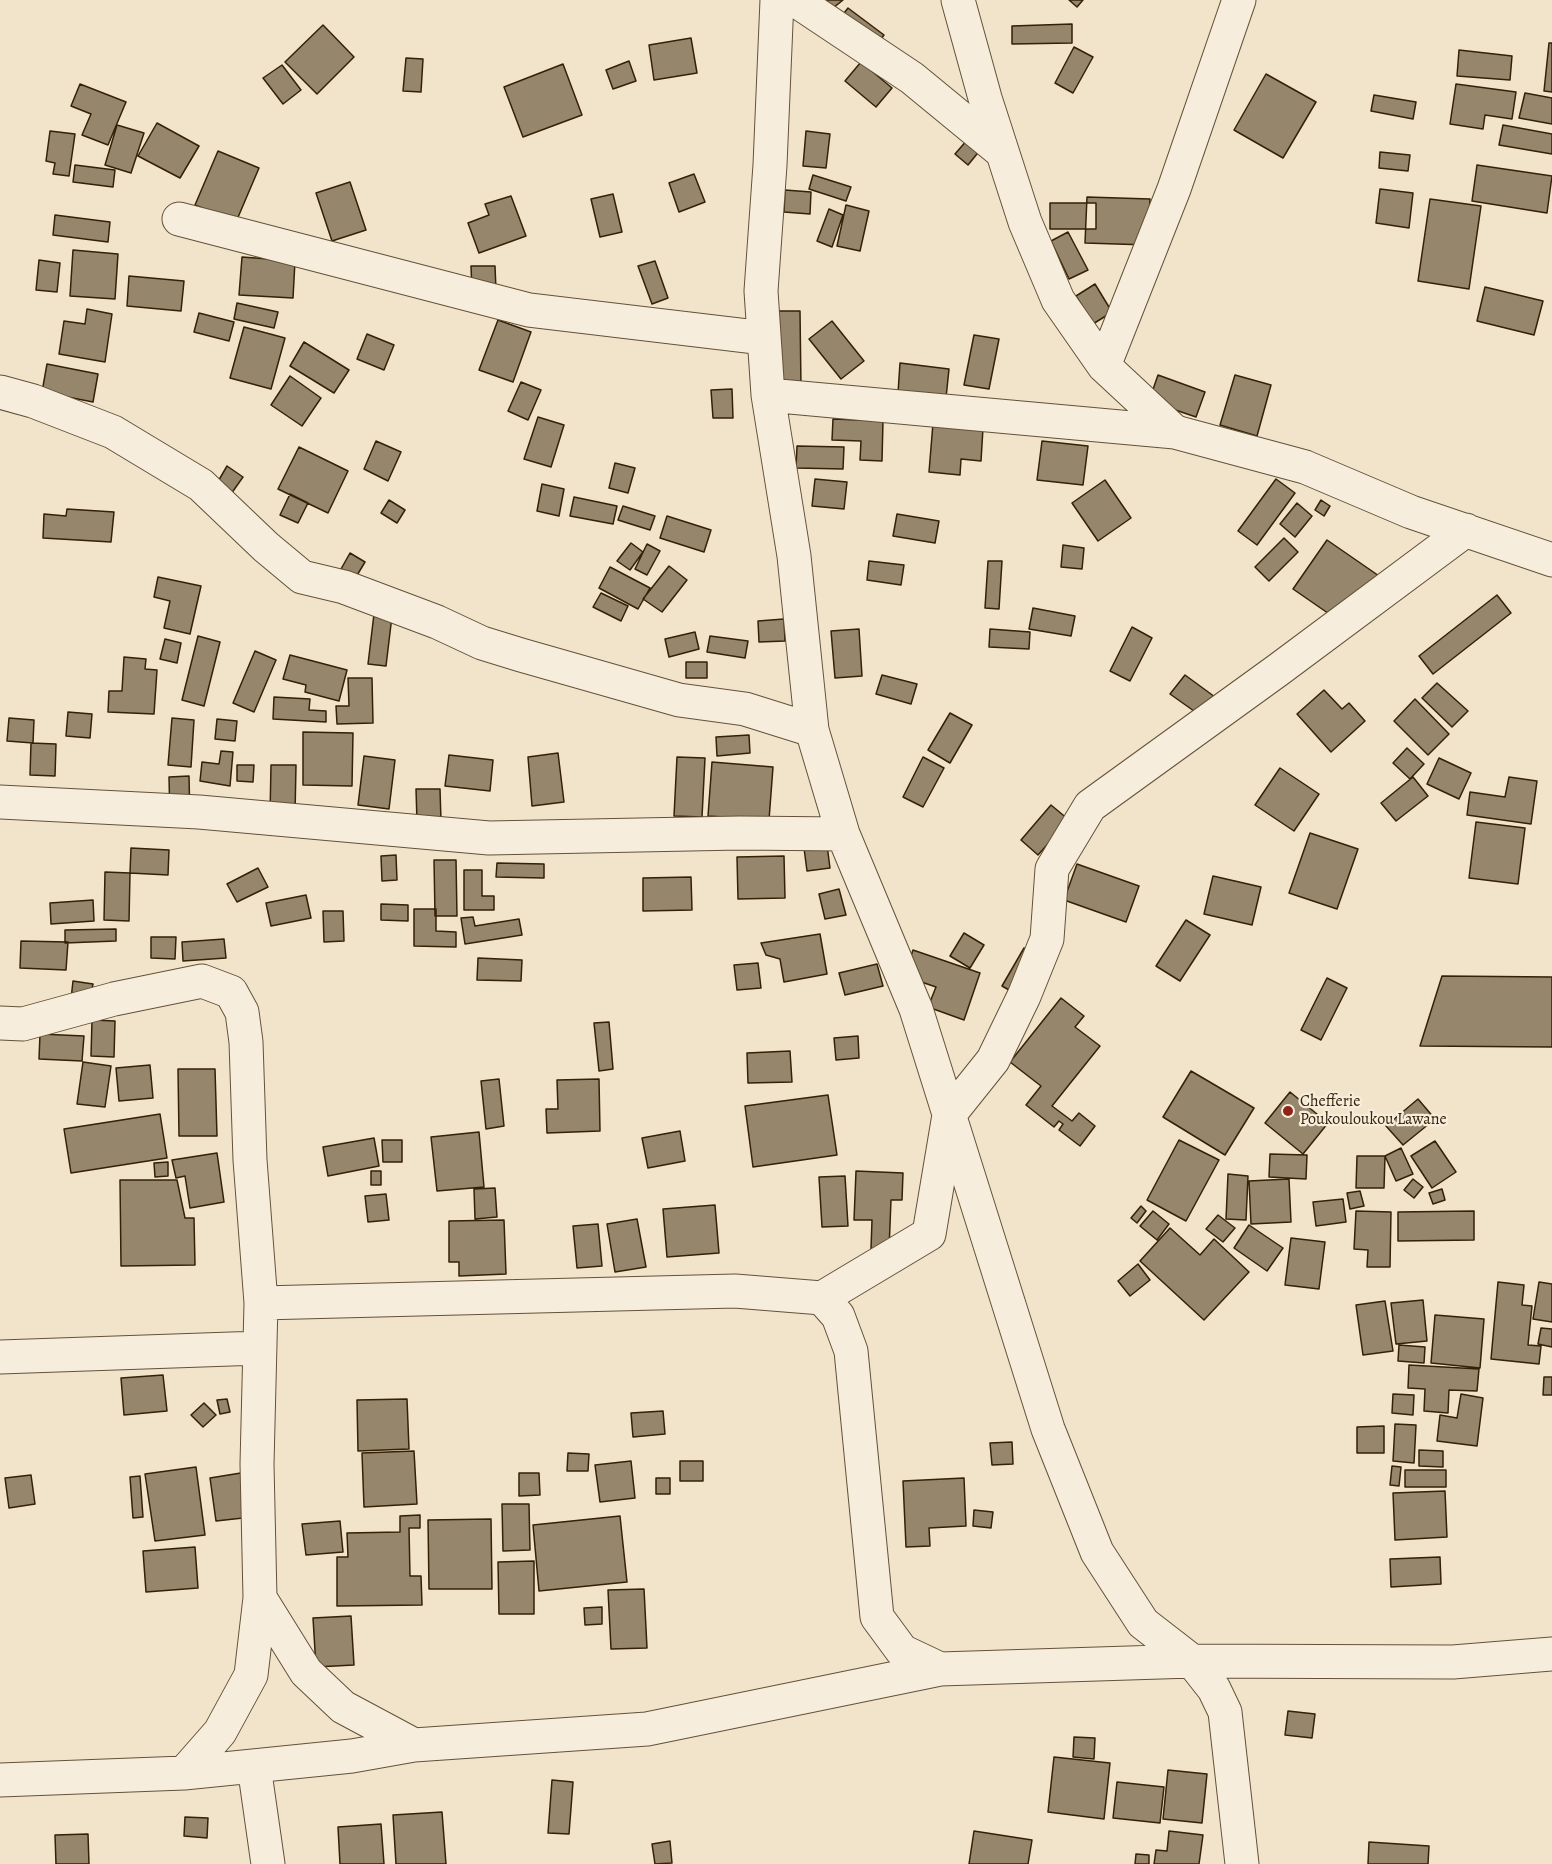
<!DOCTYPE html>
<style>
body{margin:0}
canvas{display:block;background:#f1e4cb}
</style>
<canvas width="1552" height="1864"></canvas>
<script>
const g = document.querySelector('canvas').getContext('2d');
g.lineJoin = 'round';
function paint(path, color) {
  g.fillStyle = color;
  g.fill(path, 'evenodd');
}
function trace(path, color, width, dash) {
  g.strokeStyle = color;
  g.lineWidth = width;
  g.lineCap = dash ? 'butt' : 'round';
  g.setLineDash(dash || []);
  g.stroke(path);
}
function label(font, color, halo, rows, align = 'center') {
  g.font = font + ' Alegreya,serif';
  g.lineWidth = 4.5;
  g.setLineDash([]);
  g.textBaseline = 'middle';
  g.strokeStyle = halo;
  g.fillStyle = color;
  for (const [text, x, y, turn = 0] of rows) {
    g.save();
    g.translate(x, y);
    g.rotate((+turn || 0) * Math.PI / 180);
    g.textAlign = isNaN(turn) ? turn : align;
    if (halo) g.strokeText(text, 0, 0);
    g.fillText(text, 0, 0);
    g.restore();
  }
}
const building = new Path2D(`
 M816,0H843L827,13Z
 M1069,0H1083L1077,7Z
 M848,8L884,35L874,48L838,21Z
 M1072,24V43L1012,44V26Z
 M323,25L354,57L317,94L285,62Z
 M691,38L697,73L654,80L649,45Z
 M1549,43H1552V92L1544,91Z
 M1074,47L1093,57L1073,93L1055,83Z
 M1459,50L1512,56L1510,80L1457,76Z
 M406,58L423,59L421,92L403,91Z
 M629,61L636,81L613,89L606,70Z
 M861,62L892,88L876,107L845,81Z
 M563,64L582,115L523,137L504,87Z
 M282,65L301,90L283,104L263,78Z
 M1266,74L1316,102L1283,158L1234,130Z
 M80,84L126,102L108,145L82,135L91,114L71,106Z
 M1456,84L1516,92L1512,119L1485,115L1483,129L1450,124Z
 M1525,93L1552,98V124L1519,118Z
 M1374,95L1416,102L1413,119L1371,111Z
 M157,123L199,146L180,178L138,156Z
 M117,125L144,133L131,173L105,165Z
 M1503,125L1552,134V154L1499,145Z
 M50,131L75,134L69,176L53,174L55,163L46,161Z
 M806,131L830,134L826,168L803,166Z
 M968,139L981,149L968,165L955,154Z
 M218,151L259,168L236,222L195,205Z
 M1380,152L1410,155L1408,171L1379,168Z
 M75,165L115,170L113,187L73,182Z
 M1477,165L1552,176L1547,213L1472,201Z
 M694,174L705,202L679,212L669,183Z
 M813,175L851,187L846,201L809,189Z
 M350,182L366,230L332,241L316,193Z
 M1380,189L1413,193L1409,228L1376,223Z
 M785,190L811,192L810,214L784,212Z
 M613,194L622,232L600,237L591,199Z
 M511,196L526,236L479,253L468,223L489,215L485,204Z
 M1087,197L1150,199L1148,245L1085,243Z
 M1430,199L1481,206L1469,289L1418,281Z
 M1050,203H1096V229H1050Z
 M846,205L869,211L860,251L837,246Z
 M829,209L843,215L832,247L817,241Z
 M55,215L110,222L108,242L53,235Z
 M1068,232L1088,270L1069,279L1051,241Z
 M73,250L118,254L115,299L70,296Z
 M242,257L295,261L293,298L239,295Z
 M39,260L60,263L57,292L36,290Z
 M655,261L668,298L652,304L638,266Z
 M471,266H495L496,290L472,291Z
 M129,276L184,281L181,311L127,306Z
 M1095,284L1112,312L1093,324L1076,296Z
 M1485,287L1543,301L1534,335L1477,321Z
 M237,303L278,312L274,328L234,319Z
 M87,309L112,314L105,362L59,354L64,321L85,324Z
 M776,311H800L801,388L777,389Z
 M199,313L234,322L229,341L194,332Z
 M498,320L531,332L513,382L479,370Z
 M832,321L864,361L841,379L809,339Z
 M244,327L285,338L271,389L230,378Z
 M367,334L394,345L384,370L357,359Z
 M974,335L999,339L989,389L964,385Z
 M304,342L349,370L334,393L290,366Z
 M900,363L949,369L946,398L898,393Z
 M47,364L98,374L93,402L42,392Z
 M1158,375L1205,392L1196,417L1149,401Z
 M1235,375L1271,385L1257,436L1220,425Z
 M290,376L321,398L302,426L271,405Z
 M521,382L541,390L528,420L508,411Z
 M732,389L733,418H713L711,390Z
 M538,417L564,425L551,467L524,459Z
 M833,419L883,421L882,461L860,460L861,441L832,440Z
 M933,423L983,428L981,461L961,459L960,475L929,472Z
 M376,441L401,452L388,481L364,469Z
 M1042,441L1088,446L1083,485L1037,480Z
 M797,446L844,447L843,469L796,468Z
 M299,447L348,471L328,513L278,489Z
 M615,463L635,468L628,493L609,488Z
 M227,466L243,477L231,494L216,485Z
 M815,479L847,482L844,509L812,506Z
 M1276,479L1295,493L1257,545L1238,531Z
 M1105,480L1131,518L1098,541L1072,503Z
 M542,484L564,489L559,516L537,511Z
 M290,494L308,503L298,523L280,515Z
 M574,497L617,506L613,524L570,516Z
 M389,500L405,510L397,523L381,513Z
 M1321,500L1330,506L1324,516L1315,510Z
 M1297,503L1312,516L1295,537L1280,524Z
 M623,506L655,516L650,530L618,520Z
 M67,509L114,512L111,542L43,538L44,514L66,516Z
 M897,514L939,521L935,543L893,536Z
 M667,516L711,530L704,552L660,538Z
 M1284,538L1298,552L1269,581L1255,567Z
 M1327,540L1382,578L1348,627L1293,589Z
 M631,543L643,552L630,570L617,561Z
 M647,544L660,551L647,575L635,569Z
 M1063,545L1084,548L1082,569L1061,567Z
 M350,553L365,562L356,577L341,569Z
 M869,561L904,565L901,585L867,580Z
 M988,561H1002L999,609L985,608Z
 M669,566L687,580L662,612L643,599Z
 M610,567L650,588L638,609L599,588Z
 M158,577L201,586L190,634L164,628L170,601L154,597Z
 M601,593L628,606L621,621L593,607Z
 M1497,595L1511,613L1433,674L1419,656Z
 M1033,608L1075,616L1071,636L1029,629Z
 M374,614L392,616L386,666L368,664Z
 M784,619L785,641L759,642L758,621Z
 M1132,627L1152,638L1130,681L1110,671Z
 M859,629L862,676L835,678L831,631Z
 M990,629L1030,632L1029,649L989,647Z
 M695,632L699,649L669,657L665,639Z
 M198,636L220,642L204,706L182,700Z
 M710,636L748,641L745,658L707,652Z
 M165,639L181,643L177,663L160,659Z
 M255,651L276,660L254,712L233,703Z
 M290,655L347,670L339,701L305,692L306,685L283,679Z
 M124,657L146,659L145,669L157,670L154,714L108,712L109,691H122Z
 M686,662H707V678H686Z
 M882,675L917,684L911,704L876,694Z
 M1185,675L1215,697L1201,716L1170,694Z
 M348,678H372L373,723L337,724L336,706H349Z
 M1437,683L1468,711L1452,727L1422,698Z
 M1324,690L1342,709L1349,703L1365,721L1331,752L1297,714Z
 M274,697L310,699L309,710L326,711V722L273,719Z
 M1415,699L1449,734L1428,755L1394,721Z
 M68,712L92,714L90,738L66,736Z
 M950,713L972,725L950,763L928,750Z
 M9,718L34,720L33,743L7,741Z
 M172,718L194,720L191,767L168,765Z
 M217,719L237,721L235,741L215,739Z
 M303,732L353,733L352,786L303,785Z
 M749,735L750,753L717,756L716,737Z
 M31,743L56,744L55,776L30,775Z
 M1407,748L1424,764L1410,779L1393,763Z
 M221,751L233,752L230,786L200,781L202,762L219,764Z
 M558,753L564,802L532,806L528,757Z
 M449,755L493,760L490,791L445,786Z
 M364,756L395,760L389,809L358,805Z
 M677,757L705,758L702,817L674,816Z
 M923,757L944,768L923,807L903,797Z
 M1439,758L1471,773L1459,799L1427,784Z
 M712,762L773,767L769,820L708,816Z
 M237,765H254L253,782L237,781Z
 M271,765H296L295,815H270Z
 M1280,768L1319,794L1294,831L1255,805Z
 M189,776L190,820H170L169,777Z
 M1413,777L1428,796L1396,821L1381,803Z
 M1509,777L1537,781L1531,824L1467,815L1470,792L1505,797Z
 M416,789H440L441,821L417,822Z
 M1051,805L1069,820L1038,855L1021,840Z
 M1476,822L1525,828L1518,884L1469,878Z
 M1310,833L1358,849L1337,909L1289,893Z
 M827,845L830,868L807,871L804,848Z
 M131,848L169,850L168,875L130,873Z
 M396,855L397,880L382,881L381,856Z
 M784,856L785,898L738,899L737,857Z
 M434,860H456L457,916H435Z
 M497,863L544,864V878L496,877Z
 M1077,864L1139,886L1126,922L1064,900Z
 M258,868L268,887L237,902L227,884Z
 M464,870H482V896H494V910H464Z
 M105,872L130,873L129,921L104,920Z
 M1213,876L1261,887L1252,925L1204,914Z
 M691,877L692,910L643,911V878Z
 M839,889L846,915L825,919L819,894Z
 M306,895L311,918L271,926L266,903Z
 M93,900L94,921L51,924L50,903Z
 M381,904L408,905V921L381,920Z
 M414,909H436V931L456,932V947L414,946Z
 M323,911H343L344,941L324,942Z
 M473,917L475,926L519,919L522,935L465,944L461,918Z
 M1186,920L1210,935L1180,981L1156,966Z
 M116,929V941L65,943V930Z
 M964,933L984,945L970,968L950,956Z
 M820,934L827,974L784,982L780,959L766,955L761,943Z
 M151,937H176L175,959L151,958Z
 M224,939L226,958L183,961L182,942Z
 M21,941L68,942L66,970L20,968Z
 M1024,948L1038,956L1016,994L1002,986Z
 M913,950L980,973L964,1020L928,1007L936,987L904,976Z
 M478,958L522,960L521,981L477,980Z
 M758,963L761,988L737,990L734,965Z
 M877,964L883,986L845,995L839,973Z
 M1442,976L1552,977V1047L1420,1046Z
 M1327,978L1347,988L1321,1040L1301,1030Z
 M73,981L93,984L90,1001L71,999Z
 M1061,998L1084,1016L1075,1027L1100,1046L1052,1106L1072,1121L1079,1113L1095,1126L1080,1146L1059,1130L1063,1124L1059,1121L1054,1127L1026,1105L1041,1086L1010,1062Z
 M92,1020L115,1021L114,1057L91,1056Z
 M609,1022L613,1069L599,1071L594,1023Z
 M40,1034L84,1036L82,1061L39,1059Z
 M858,1036L859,1058L836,1060L834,1038Z
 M790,1051L792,1082L748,1083L747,1053Z
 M83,1062L111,1066L105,1107L77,1104Z
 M150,1065L153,1098L119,1101L116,1068Z
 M178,1069H215L217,1136H179Z
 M1191,1071L1254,1108L1225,1155L1163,1117Z
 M499,1079L504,1126L486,1129L481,1081Z
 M599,1079L600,1131L547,1133L546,1109H558L557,1080Z
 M1290,1092L1328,1123L1303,1154L1265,1123Z
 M828,1095L837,1155L753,1167L745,1106Z
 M1418,1099L1435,1119L1403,1145L1386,1126Z
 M160,1114L167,1158L71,1173L64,1129Z
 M680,1131L685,1161L648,1168L642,1138Z
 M479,1132L484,1187L437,1191L431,1137Z
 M374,1138L379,1166L328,1176L323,1147Z
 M382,1140H402V1162H383Z
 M1179,1140L1219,1160L1186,1221L1147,1200Z
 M1435,1141L1456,1172L1432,1188L1411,1156Z
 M1401,1148L1413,1174L1396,1181L1385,1156Z
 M217,1153L224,1202L190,1208L185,1176L176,1178L172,1160Z
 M1270,1154L1307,1155L1306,1179L1269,1177Z
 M1357,1156H1385L1384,1188H1356Z
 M168,1162V1176L155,1177L154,1163Z
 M371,1171H381V1185H371Z
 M856,1171L903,1173L902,1200H891L889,1250L871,1249L872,1220H854Z
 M1228,1174L1248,1176L1246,1220L1226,1219Z
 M845,1176L848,1226L822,1227L819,1177Z
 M1289,1179L1291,1222L1251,1224L1249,1181Z
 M1413,1179L1423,1187L1414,1198L1404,1190Z
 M120,1180H177L185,1218H194L195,1265L121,1266Z
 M495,1188L497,1217L475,1219L474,1189Z
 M1442,1189L1445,1200L1433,1204L1429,1193Z
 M1360,1191L1364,1206L1350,1209L1347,1193Z
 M386,1194L389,1220L368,1222L365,1196Z
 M1343,1199L1346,1222L1316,1226L1313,1202Z
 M715,1205L719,1253L667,1257L663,1209Z
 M1141,1206L1146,1211L1137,1223L1131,1218Z
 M1153,1211L1169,1224L1157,1240L1140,1226Z
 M1356,1211L1391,1212L1390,1267H1367L1368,1250L1354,1249Z
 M1474,1211V1240L1398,1241V1212Z
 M1218,1215L1235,1228L1223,1242L1206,1229Z
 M637,1219L646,1267L615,1272L607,1224Z
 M504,1220L506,1274L459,1276V1262H449V1221Z
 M598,1224L602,1266L577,1268L573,1226Z
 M1249,1225L1283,1248L1267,1271L1234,1248Z
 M1170,1228L1200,1255L1214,1239L1249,1272L1204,1320L1140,1261Z
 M1291,1238L1325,1242L1319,1289L1285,1285Z
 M1138,1264L1150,1280L1130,1296L1118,1281Z
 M1498,1282L1524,1285L1522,1305L1532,1306L1528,1345L1541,1346L1539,1364L1491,1359Z
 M1539,1282L1552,1284V1322L1533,1319Z
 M1423,1300L1427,1341L1396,1344L1391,1303Z
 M1385,1301L1393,1351L1363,1355L1356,1305Z
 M1435,1315L1484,1319L1480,1368L1431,1363Z
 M1541,1328L1552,1329V1347L1538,1344Z
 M1399,1345L1425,1347L1424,1363L1398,1361Z
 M1409,1365L1479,1369L1477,1391L1449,1390L1448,1413L1424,1411L1425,1389L1408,1388Z
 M163,1375L167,1411L124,1415L121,1378Z
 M1544,1377H1552V1395H1543Z
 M1393,1394L1414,1395L1413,1415L1392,1413Z
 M1461,1394L1483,1398L1477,1446L1437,1441L1440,1415L1457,1418Z
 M227,1399L230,1412L220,1414L217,1400Z
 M407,1399L409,1449L358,1451L357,1400Z
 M204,1403L216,1415L203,1427L191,1415Z
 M663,1411L665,1434L633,1437L631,1413Z
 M1395,1424L1416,1425L1414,1463L1393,1461Z
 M1384,1426V1453H1357V1427Z
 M1012,1442L1013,1464L992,1465L990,1443Z
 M1419,1450L1443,1451V1467L1419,1466Z
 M414,1451L417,1504L364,1507L362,1453Z
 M568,1453L589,1454L588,1471H567Z
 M631,1461L635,1498L600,1502L595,1465Z
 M680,1461H703V1481H680Z
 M1392,1466L1401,1467L1399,1486L1390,1485Z
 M196,1467L205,1535L155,1541L145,1474Z
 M1405,1470H1446V1487H1405Z
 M247,1472L252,1517L216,1521L210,1478Z
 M519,1473H539L540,1495L519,1496Z
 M31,1475L35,1504L9,1508L5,1478Z
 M140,1476L143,1517L133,1518L130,1477Z
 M656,1478H670V1494H656Z
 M964,1478L966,1526L929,1528L930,1546L906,1547L903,1481Z
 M1445,1491L1447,1537L1395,1540L1393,1493Z
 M502,1504H529L530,1550L503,1551Z
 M974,1510L993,1512L991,1528L973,1526Z
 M420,1515V1528H409L410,1576H421L422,1605L337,1606V1557H348L347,1533L400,1532V1516Z
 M620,1516L627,1582L539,1591L533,1525Z
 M491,1519L492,1589H429L428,1520Z
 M340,1521L343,1552L306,1555L302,1524Z
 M195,1547L198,1588L146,1592L143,1551Z
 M1440,1557L1441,1584L1391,1587L1390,1559Z
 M534,1561V1614H499L498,1562Z
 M644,1589L647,1648L611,1649L608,1590Z
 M602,1607V1624L585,1625L584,1608Z
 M351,1616L354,1665L316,1667L313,1618Z
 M1288,1711L1315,1714L1312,1738L1285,1735Z
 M1074,1737L1095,1738L1094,1759L1073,1757Z
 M1054,1757L1110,1763L1104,1819L1048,1812Z
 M1168,1770L1207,1774L1202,1823L1163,1819Z
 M552,1780L573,1782L569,1834L548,1833Z
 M1117,1782L1164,1787L1160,1823L1113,1818Z
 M442,1812L446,1864H396L393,1815Z
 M185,1817L208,1818L207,1838L184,1836Z
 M381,1824L384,1864H340L338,1827Z
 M974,1831L1032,1840L1028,1864H969Z
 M1169,1831L1203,1835L1199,1864H1154L1156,1850L1167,1851Z
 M88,1834L89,1864H56L55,1835Z
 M670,1841L672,1863L655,1864L652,1844Z
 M1369,1842L1429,1846L1428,1864H1368Z
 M1136,1854L1149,1855V1864H1135Z`);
const minor = new Path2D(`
 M777,0L770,165L761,291L768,395L794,556L812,730L843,834L916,1009L1048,1429L1097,1552L1143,1623L1192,1661L1214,1689L1225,1712L1242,1864
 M795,0L912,78L1002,152
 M958,0L985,98L1025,222L1058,300L1104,366L1175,432L1305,467L1411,512L1552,560
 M179,219L529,310L764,338
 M1104,366L1174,189L1239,0
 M0,392L33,401L113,432L201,485L266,547L302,577L344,587L437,622L482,643L521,655L679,700L745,709L812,730
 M768,395L1175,432
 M0,802L199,812L489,838L740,833L843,834
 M0,1023L23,1024L114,999L202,981L231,992L242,1012L246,1042L250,1160L261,1303L257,1464L260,1598L251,1675L220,1732L184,1773
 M822,1298L838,1316L851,1351L877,1617L902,1651L940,1669
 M261,1303L735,1291L822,1298L929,1234L949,1115L993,1060L1024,996L1047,939L1052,869L1090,806L1278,670L1466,530
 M0,1357L260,1348
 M260,1598L306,1672L343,1707L414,1745
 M254,1766L268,1864
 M0,1780L184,1773L352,1756L414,1745L647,1729L940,1669L1192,1661L1453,1662L1552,1654`);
const markers = [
 [1288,1111,6,"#8f2418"]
];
const poiNames = [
 ["Chefferie",1300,1102],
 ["Poukouloukou Lawane",1300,1120]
];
paint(building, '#96866c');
trace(building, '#342106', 1.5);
trace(minor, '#635237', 35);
trace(minor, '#f6eddd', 33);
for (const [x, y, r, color] of markers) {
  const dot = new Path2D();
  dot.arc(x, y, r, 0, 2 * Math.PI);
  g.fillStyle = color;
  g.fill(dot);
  trace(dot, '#f6eddd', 2);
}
label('16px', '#342106', '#f6eddd', poiNames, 'left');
</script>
